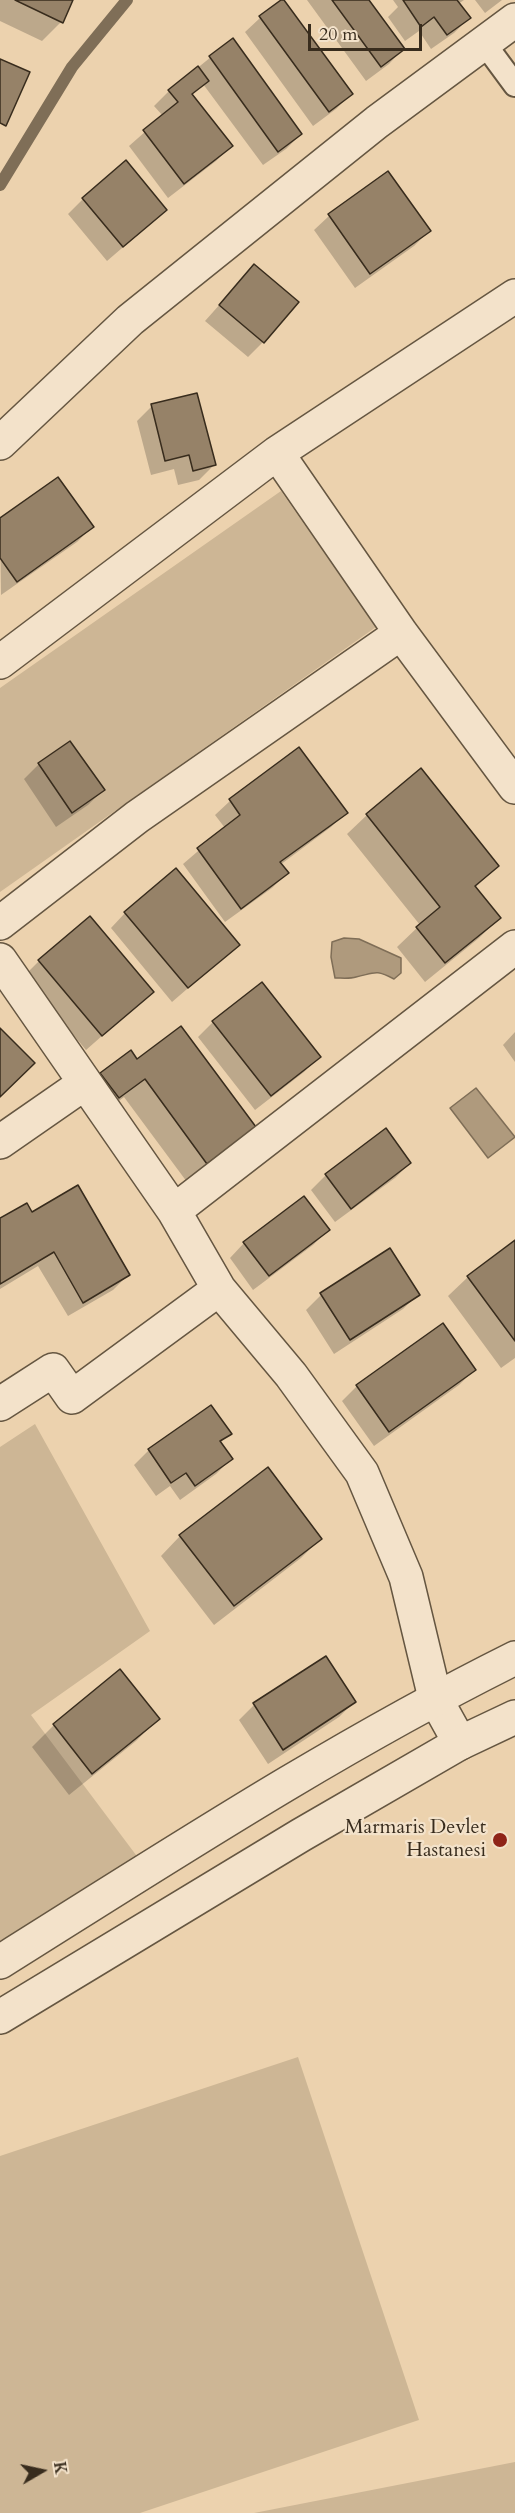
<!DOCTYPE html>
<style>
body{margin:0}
#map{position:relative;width:515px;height:2513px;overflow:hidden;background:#ecd2ae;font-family:Cardo,serif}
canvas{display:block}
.north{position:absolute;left:12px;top:2441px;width:60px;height:60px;-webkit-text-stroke:4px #f3e2ca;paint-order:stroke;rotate:81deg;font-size:16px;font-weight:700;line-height:24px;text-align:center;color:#382c1d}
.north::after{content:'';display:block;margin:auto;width:21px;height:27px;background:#382c1d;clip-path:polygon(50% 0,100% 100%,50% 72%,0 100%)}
.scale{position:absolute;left:308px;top:24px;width:114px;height:27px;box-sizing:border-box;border:3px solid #382c1d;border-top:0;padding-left:8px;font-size:18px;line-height:21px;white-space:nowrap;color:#382c1d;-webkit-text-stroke:4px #f3e2ca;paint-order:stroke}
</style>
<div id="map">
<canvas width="515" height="2513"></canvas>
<div class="north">K</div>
<div class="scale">20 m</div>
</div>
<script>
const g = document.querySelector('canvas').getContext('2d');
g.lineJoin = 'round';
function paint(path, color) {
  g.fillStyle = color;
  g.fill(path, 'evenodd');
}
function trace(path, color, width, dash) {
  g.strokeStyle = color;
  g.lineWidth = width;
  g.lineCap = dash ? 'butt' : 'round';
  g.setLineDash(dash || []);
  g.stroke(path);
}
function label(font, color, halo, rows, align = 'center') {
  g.font = font + ' Cardo,serif';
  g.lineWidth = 4.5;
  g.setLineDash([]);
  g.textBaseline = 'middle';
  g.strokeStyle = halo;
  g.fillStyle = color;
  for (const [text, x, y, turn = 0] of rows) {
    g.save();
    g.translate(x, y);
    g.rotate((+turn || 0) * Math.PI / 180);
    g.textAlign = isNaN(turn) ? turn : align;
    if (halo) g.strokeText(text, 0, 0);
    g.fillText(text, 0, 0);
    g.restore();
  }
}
const green = new Path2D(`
 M281,491L376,627L0,892V688Z
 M35,1424L150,1631L31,1715L145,1867L0,1954V1447Z
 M298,2057L419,2420L140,2513H0V2156Z
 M515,2462V2513H254Z`);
const water = new Path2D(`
 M344,938L359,939L401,958V973L394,979C375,969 375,973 356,977C350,979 342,978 335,978L331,957L332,942Z
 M476,1088L515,1137L488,1158L450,1108Z`);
const shadow = new Path2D(`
 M0,0H72L61,22L42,41L0,21Z
 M307,0H368L403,49L389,64L366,81Z
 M393,0H464L458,4L469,18L454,33L431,49L419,31L405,41L388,17L398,7Z
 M475,0H502L485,13Z
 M283,1L351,94L336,109L313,126L245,32L260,18Z
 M232,40L301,134L286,149L263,165L203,84L192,95L231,146L216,161L168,198L129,146L163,116L154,106L169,91Z
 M388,173L429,231L414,246L355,288L314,230L329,216Z
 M83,199L150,224L107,261L68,214Z
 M254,266L263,342L248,357L205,321Z
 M152,406L214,465L199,480L178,485L174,469L151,475L137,421Z
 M0,520L92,527L77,542L1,595Z
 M299,749L346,812L331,827L280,865L287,873L272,888L225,922L183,864L225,828L215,815L230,801Z
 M39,764L103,790L88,805L56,827L24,779Z
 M367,815L497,866L475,888L499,918L479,938L425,982L397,947L420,925L347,834Z
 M125,913L238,945L172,1002L111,928Z
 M39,961L152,992L86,1050L24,976Z
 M213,1022L319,1057L304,1072L255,1110L198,1037Z
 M515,1032V1062L503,1045Z
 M131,1052L137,1061L254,1127L234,1146L187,1182L124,1097L98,1117L81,1094L101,1074Z
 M386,1130L410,1163L395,1178L335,1222L311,1190L326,1175Z
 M31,1214L128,1275L113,1290L68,1316L38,1266L0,1289V1220Z
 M328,1230L313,1245L253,1290L230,1258L244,1243Z
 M515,1242V1358L501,1368L448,1296L468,1277Z
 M389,1250L418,1294L403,1309L334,1354L306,1310L321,1295Z
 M474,1370L459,1385L374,1446L342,1401L357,1386Z
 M230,1434L220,1443L231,1459L216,1474L180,1500L170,1486L156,1496L134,1465L149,1450Z
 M180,1536L320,1539L301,1558L214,1625L161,1556Z
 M326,1658L354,1702L339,1717L268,1764L239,1720L254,1705Z
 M120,1671L158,1719L136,1741L69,1795L32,1747L54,1725Z`);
const stream = new Path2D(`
 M0,185L72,67L127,0`);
const building = new Path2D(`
 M15,0H73L63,23Z
 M281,0H284L353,94L329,112L259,16Z
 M332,0H369L405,49L381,67Z
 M403,0H457L471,18L447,35L434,17L421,27Z
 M233,38L302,134L278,152L209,56Z
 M0,59L30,72L6,126L0,123Z
 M198,66L209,81L192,94L233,146L184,184L143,130L178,102L168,90Z
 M126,160L167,210L123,247L82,198Z
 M388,171L431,231L370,274L328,214Z
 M254,264L299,302L264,343L219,305Z
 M197,393L216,465L193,471L189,455L165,461L151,404Z
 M58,477L94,527L17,582L0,558V518Z
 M70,741L105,790L72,813L38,763Z
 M299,747L348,813L280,862L289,873L241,909L197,848L240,815L229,799Z
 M421,768L499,866L475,886L501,918L445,963L416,927L440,907L366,814Z
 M176,868L240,945L188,988L124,912Z
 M90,916L154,992L102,1036L38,960Z
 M262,982L321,1057L271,1096L212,1021Z
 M181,1026L256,1127L207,1164L145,1079L119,1098L100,1073L131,1050L137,1059Z
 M0,1028L35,1063L0,1097Z
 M386,1128L411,1163L351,1209L325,1174Z
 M78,1185L130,1275L83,1303L54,1252L0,1284V1218L27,1203L32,1212Z
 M304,1196L330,1230L269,1276L243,1242Z
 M515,1240V1341L467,1276Z
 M390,1248L420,1295L350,1340L320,1293Z
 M443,1323L476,1370L389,1432L356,1385Z
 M211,1405L232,1434L220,1441L233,1459L195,1486L186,1473L171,1483L148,1449Z
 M268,1467L322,1539L234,1606L179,1535Z
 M326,1656L356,1702L283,1750L253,1703Z
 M120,1669L160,1719L92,1774L53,1724Z`);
const service = new Path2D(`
 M484,43L515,85`);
const minor = new Path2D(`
 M0,443L130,320L377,122L515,20
 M277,453L401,633L515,787
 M0,662L277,453L515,296
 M0,923L137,817L401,633
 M0,960L174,1211L219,1289L291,1375L362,1473L406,1577L435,1698L460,1743
 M0,1142L85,1083
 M174,1211L515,947
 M0,1404L53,1370L72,1397L219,1289`);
const tertiary = new Path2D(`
 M0,1962C169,1856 336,1747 515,1658
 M0,2017L301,1835L460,1743L515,1717`);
const markers = [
 [500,1840,8,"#8f2418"]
];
const poiNames = [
 ["Marmaris Devlet",486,1828],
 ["Hastanesi",486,1851]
];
paint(green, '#cdb695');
paint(water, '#af9a7d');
trace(water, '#7f6e57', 1.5);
paint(shadow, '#0003');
trace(stream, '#7f6e57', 12);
paint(building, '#968268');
trace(building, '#382c1d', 1.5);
trace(service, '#655641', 26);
trace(minor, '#655641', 36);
trace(tertiary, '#655641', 36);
trace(service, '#f3e2ca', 22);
trace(minor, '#f3e2ca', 33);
trace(tertiary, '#f3e2ca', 33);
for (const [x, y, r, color] of markers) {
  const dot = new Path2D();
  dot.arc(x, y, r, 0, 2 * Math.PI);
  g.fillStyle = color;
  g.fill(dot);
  trace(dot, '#f3e2ca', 2);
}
label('20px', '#382c1d', '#f3e2ca', poiNames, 'right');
</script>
